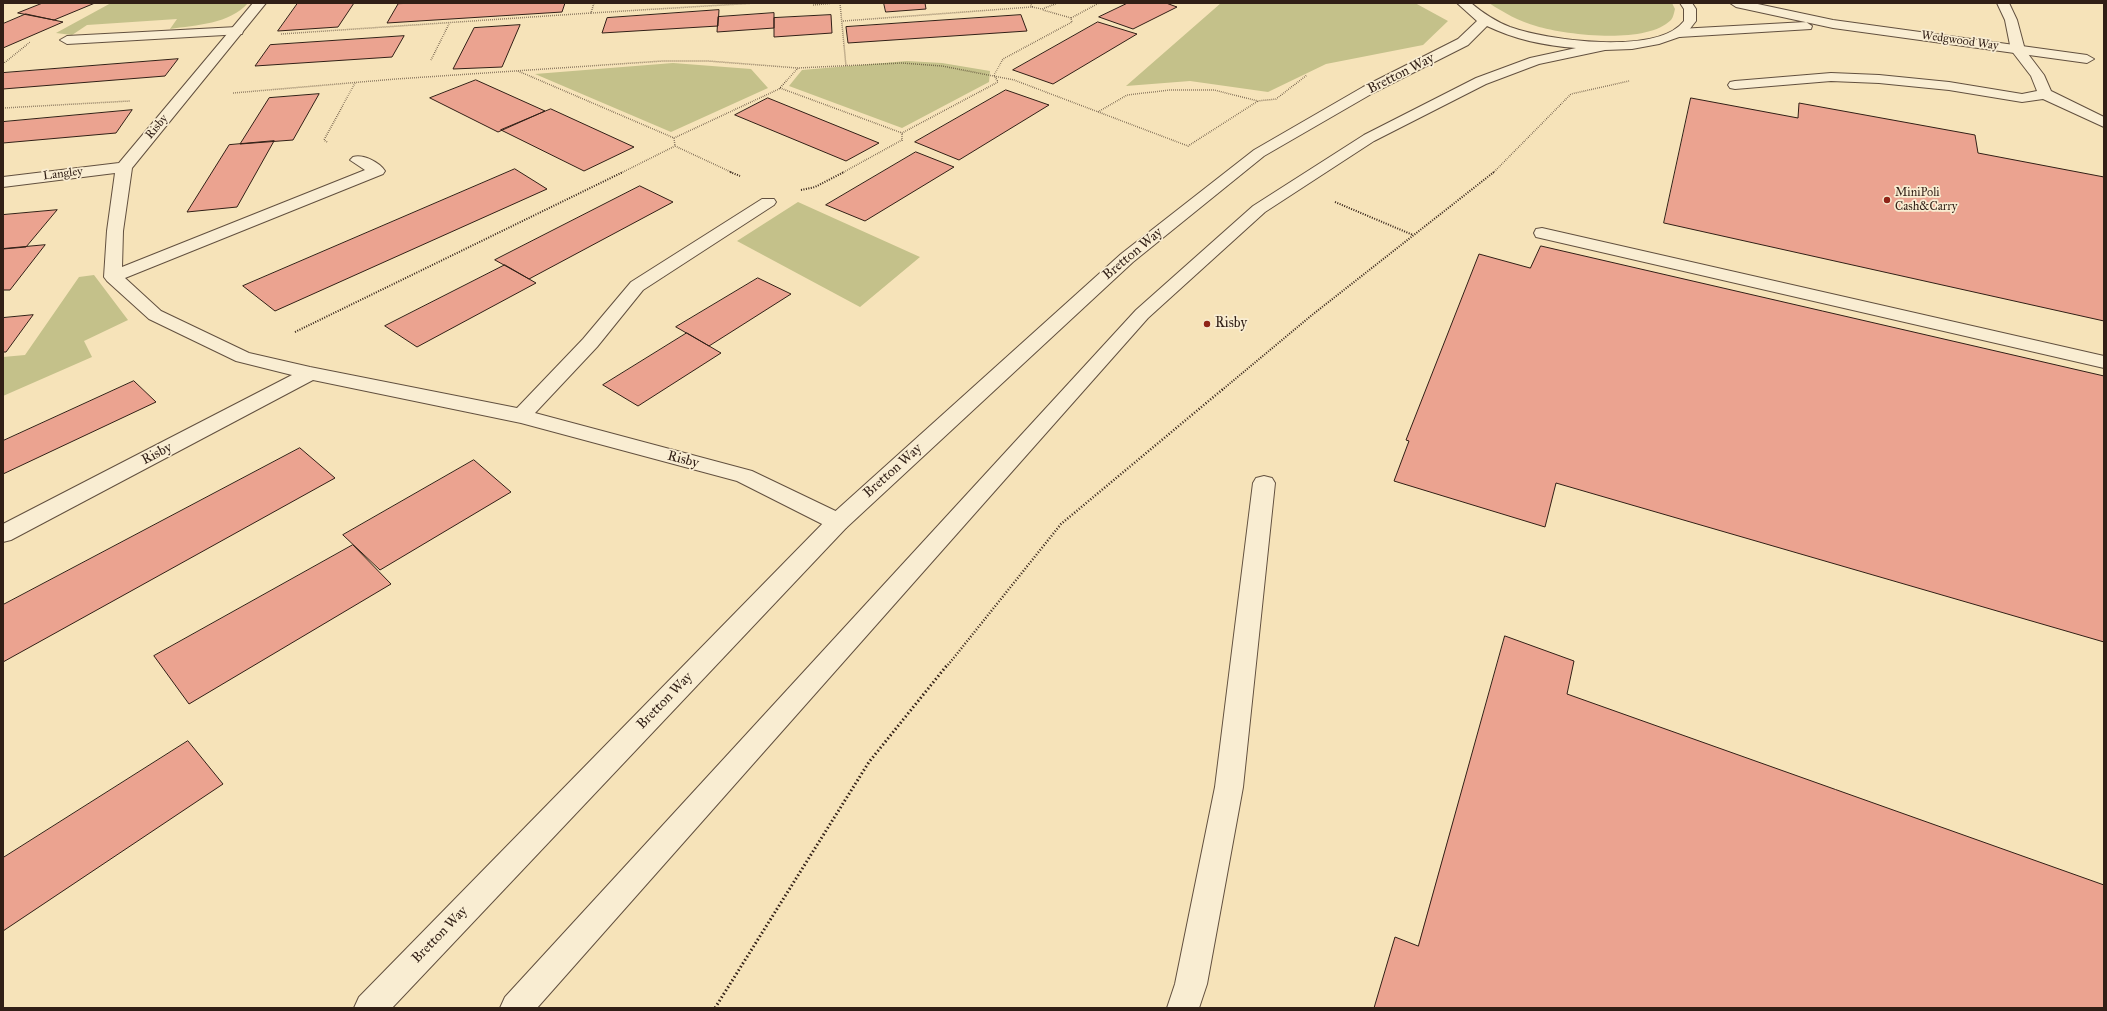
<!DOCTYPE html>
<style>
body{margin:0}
#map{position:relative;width:2107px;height:1011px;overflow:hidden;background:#f6e3b9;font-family:"IM FELL Great Primer",serif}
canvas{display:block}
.frame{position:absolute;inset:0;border:4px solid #311f16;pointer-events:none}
</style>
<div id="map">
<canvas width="2107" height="1011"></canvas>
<div class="frame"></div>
</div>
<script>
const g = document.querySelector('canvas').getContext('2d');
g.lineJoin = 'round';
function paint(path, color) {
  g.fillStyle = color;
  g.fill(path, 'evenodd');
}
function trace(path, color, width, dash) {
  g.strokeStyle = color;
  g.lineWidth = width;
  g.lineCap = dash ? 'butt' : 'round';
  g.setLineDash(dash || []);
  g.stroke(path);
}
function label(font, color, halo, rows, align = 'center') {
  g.font = font + ' "IM FELL Great Primer",serif';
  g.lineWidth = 3.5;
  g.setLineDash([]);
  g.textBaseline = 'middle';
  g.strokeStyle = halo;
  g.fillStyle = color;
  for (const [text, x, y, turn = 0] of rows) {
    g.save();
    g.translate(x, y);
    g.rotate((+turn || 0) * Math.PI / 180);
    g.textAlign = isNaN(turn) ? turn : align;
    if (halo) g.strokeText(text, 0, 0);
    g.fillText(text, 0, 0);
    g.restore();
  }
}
const green = new Path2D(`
 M111,3H248C230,24 196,25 170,29L177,19L87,25L72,35L56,33Z
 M1221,3H1415L1448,21L1423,45L1326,64L1268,92L1190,81L1126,86Z
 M1489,3H1672L1675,9C1674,13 1673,18 1671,20C1646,45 1566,35 1536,26C1519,21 1504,13 1489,3Z
 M907,61L942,63L990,71L989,82L902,128L789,86L802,70Z
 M673,63L751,69L768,88L671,132L535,74Z
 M798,202L920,257L860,307L737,241Z
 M94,275L128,320L84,341L92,357L3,396V357L25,355L79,277Z`);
const building = new Path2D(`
 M43,3H95L54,20L18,13Z
 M298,3H354L338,27L278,31Z
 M419,3H565L562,12L387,23L398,4Z
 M884,3H925L926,9L886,12Z
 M1128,3H1166L1177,7L1133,29L1099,17Z
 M719,10L718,26L602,33L607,18Z
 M774,13V28L717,32L718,17Z
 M26,14L63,22L3,48V24Z
 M831,15L832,33L774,37V18Z
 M1021,15L1027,31L848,43L846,27Z
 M1098,22L1137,34L1053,84L1013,70Z
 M520,25L502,67L453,69L474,28Z
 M404,36L392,57L255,66L270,45Z
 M178,59L165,76L3,89V73Z
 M476,80L545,111L498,132L430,98Z
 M1006,90L1049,105L959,160L915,142Z
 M319,94L293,140L240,144L269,98Z
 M768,98L879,143L846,161L735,115Z
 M1691,98L1798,118L1799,103L1975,135L1978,153L2104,177V321L1664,223Z
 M551,109L634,147L584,171L501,130Z
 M132,110L116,133L3,143V122Z
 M274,141L237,207L187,212L229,145Z
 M916,152L954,167L865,221L826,205Z
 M515,169L547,189L275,311L243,286Z
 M640,186L673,202L529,279L495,260Z
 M57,210L26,247L3,249V215Z
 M45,245L10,290H3V249Z
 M1541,246L2104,376V642L1556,483L1545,527L1394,481L1409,441L1406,440L1479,254L1530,268Z
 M505,265L536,283L417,347L385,326Z
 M758,278L791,294L709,346L676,327Z
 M33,315L6,352H3V318Z
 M687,333L721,353L638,406L603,385Z
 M134,381L156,402L3,474V441Z
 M300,448L335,478L3,662V605Z
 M474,460L511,492L380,570L343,535Z
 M353,545L391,584L189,704L154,656Z
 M1505,636L1574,661L1567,694L2104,885V1008H1374L1395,937L1418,946Z
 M188,741L223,784L3,931V858Z`);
const pathFar3 = new Path2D(`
 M813,3V5L835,3
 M840,3L846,66
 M1030,3L1032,7
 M1043,10L1071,18
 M591,13L756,3
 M843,21L1032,7L1042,9L1058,3
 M281,34L591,13L594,3
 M431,60L449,24
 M3,64L30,42
 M518,71L674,138L675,146L733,173
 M780,88L902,133L998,82L994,75L1003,59L1072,22L1071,18L1099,3
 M233,93L396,79L663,61H708L798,68L902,63L942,66L1014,80L1188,146L1258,101
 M3,108L130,101
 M1098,112L1127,95L1170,90H1214L1258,101L1276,99L1307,75
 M674,138L779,89L798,68
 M327,142L324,140L355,83
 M621,173L675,146
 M842,173L902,140V133
 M1493,173L1571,94L1629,81`);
const pathFar2 = new Path2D(`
 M730,172L740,176
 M801,190L815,187L844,172
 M1335,202L1413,235
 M295,332L623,172
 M1222,390L1312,315L1494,172`);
const pathFar1 = new Path2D(`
 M948,665L1061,524L1223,389`);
const path = new Path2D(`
 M715,1008L869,762L948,664`);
const service = new Path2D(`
 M1997,3H2009L2017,20L2025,50L2044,75L2051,91L2104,117V127L2043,99L2022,102L1949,90L1879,83L1831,81L1735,89L1730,88L1728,85L1730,82L1735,81L1831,73L1879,75L1949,82L2022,94L2037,91L2031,76L2011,50L2005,20Z
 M237,27L242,28L243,31L242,34L67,44L60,40L67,36Z
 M1542,228L2104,356V368L1536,237L1534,233L1536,229Z
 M1264,476L1272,478L1275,483L1243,787L1207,984L1199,1008H1167L1175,984L1215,787L1253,483L1256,478Z`);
const minor = new Path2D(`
 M253,3H266L132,168L123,231L122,267L365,170L350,160L353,157C363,154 379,162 385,171L383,174L125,278L161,311L249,353L310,367L517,408L583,339L631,282L762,199H774L776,202L774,205L643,290L597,347L535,413L752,471L846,516L849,522L846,528L838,530L830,528L737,481L521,423L313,380L11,540L3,542V524L292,375L236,361L149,319L107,281L104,277L107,231L115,173L3,187V177L119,163Z
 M1730,3H1753L1833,20L2087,55L2094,59L2087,63L1833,28L1736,7Z
 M1806,22L1812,26L1811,29L1679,37L1672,33L1679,29Z`);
const tertiary = new Path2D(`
 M1457,3H1471C1483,13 1495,21 1510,27C1546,40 1657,56 1684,21V9L1680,3H1692L1696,9V21L1685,35L1659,44L1632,49L1605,50L1539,64L1486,84L1374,141L1265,212L1148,318L537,1008H500L505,997L1136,310L1253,206L1364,135L1476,78L1530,58L1576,48C1546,46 1514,39 1487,26L1468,45L1373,93L1264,156L1133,262L846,528L392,1008H354L359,997L830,516L1121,254L1254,150L1363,87L1458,39L1477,21Z`);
const markers = [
 [1887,200,4,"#8f2418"],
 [1207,324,4,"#8f2418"]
];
const farStreetnames = [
 ["Wedgwood Way",1960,41,8],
 ["Risby",157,127,-50],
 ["Langley",63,174,-7]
];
const farPoinames = [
 ["MiniPoli",1895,193],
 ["Cash&Carry",1895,207]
];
const streetNames = [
 ["Bretton Way",1401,74,-27],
 ["Bretton Way",1133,254,-40],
 ["Risby",157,454,-28],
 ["Risby",683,460,15],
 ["Bretton Way",893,471,-42],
 ["Bretton Way",665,701,-46],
 ["Bretton Way",440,935,-46]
];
const poiNames = [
 ["Risby",1215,324]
];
paint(green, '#c4c18a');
paint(building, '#eba390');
trace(building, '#311f16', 1);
trace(service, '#62503f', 2);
trace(minor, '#62503f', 2);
trace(tertiary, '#62503f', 2);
trace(pathFar3, '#311f16', 1.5, [0.5, 1.5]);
trace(pathFar2, '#311f16', 2, [1, 1.5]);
trace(pathFar1, '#311f16', 2.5, [1, 2]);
trace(path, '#311f16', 3, [1.5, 2.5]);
paint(service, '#f9edd2');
paint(minor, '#f9edd2');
paint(tertiary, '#f9edd2');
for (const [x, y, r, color] of markers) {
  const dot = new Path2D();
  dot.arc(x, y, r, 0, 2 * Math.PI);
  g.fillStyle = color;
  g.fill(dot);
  trace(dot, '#f9edd2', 1.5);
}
label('12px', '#311f16', '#f9edd2', farStreetnames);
label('12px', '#311f16', '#f9edd2', farPoinames, 'left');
label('14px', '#311f16', '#f9edd2', streetNames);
label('14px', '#311f16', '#f9edd2', poiNames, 'left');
</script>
